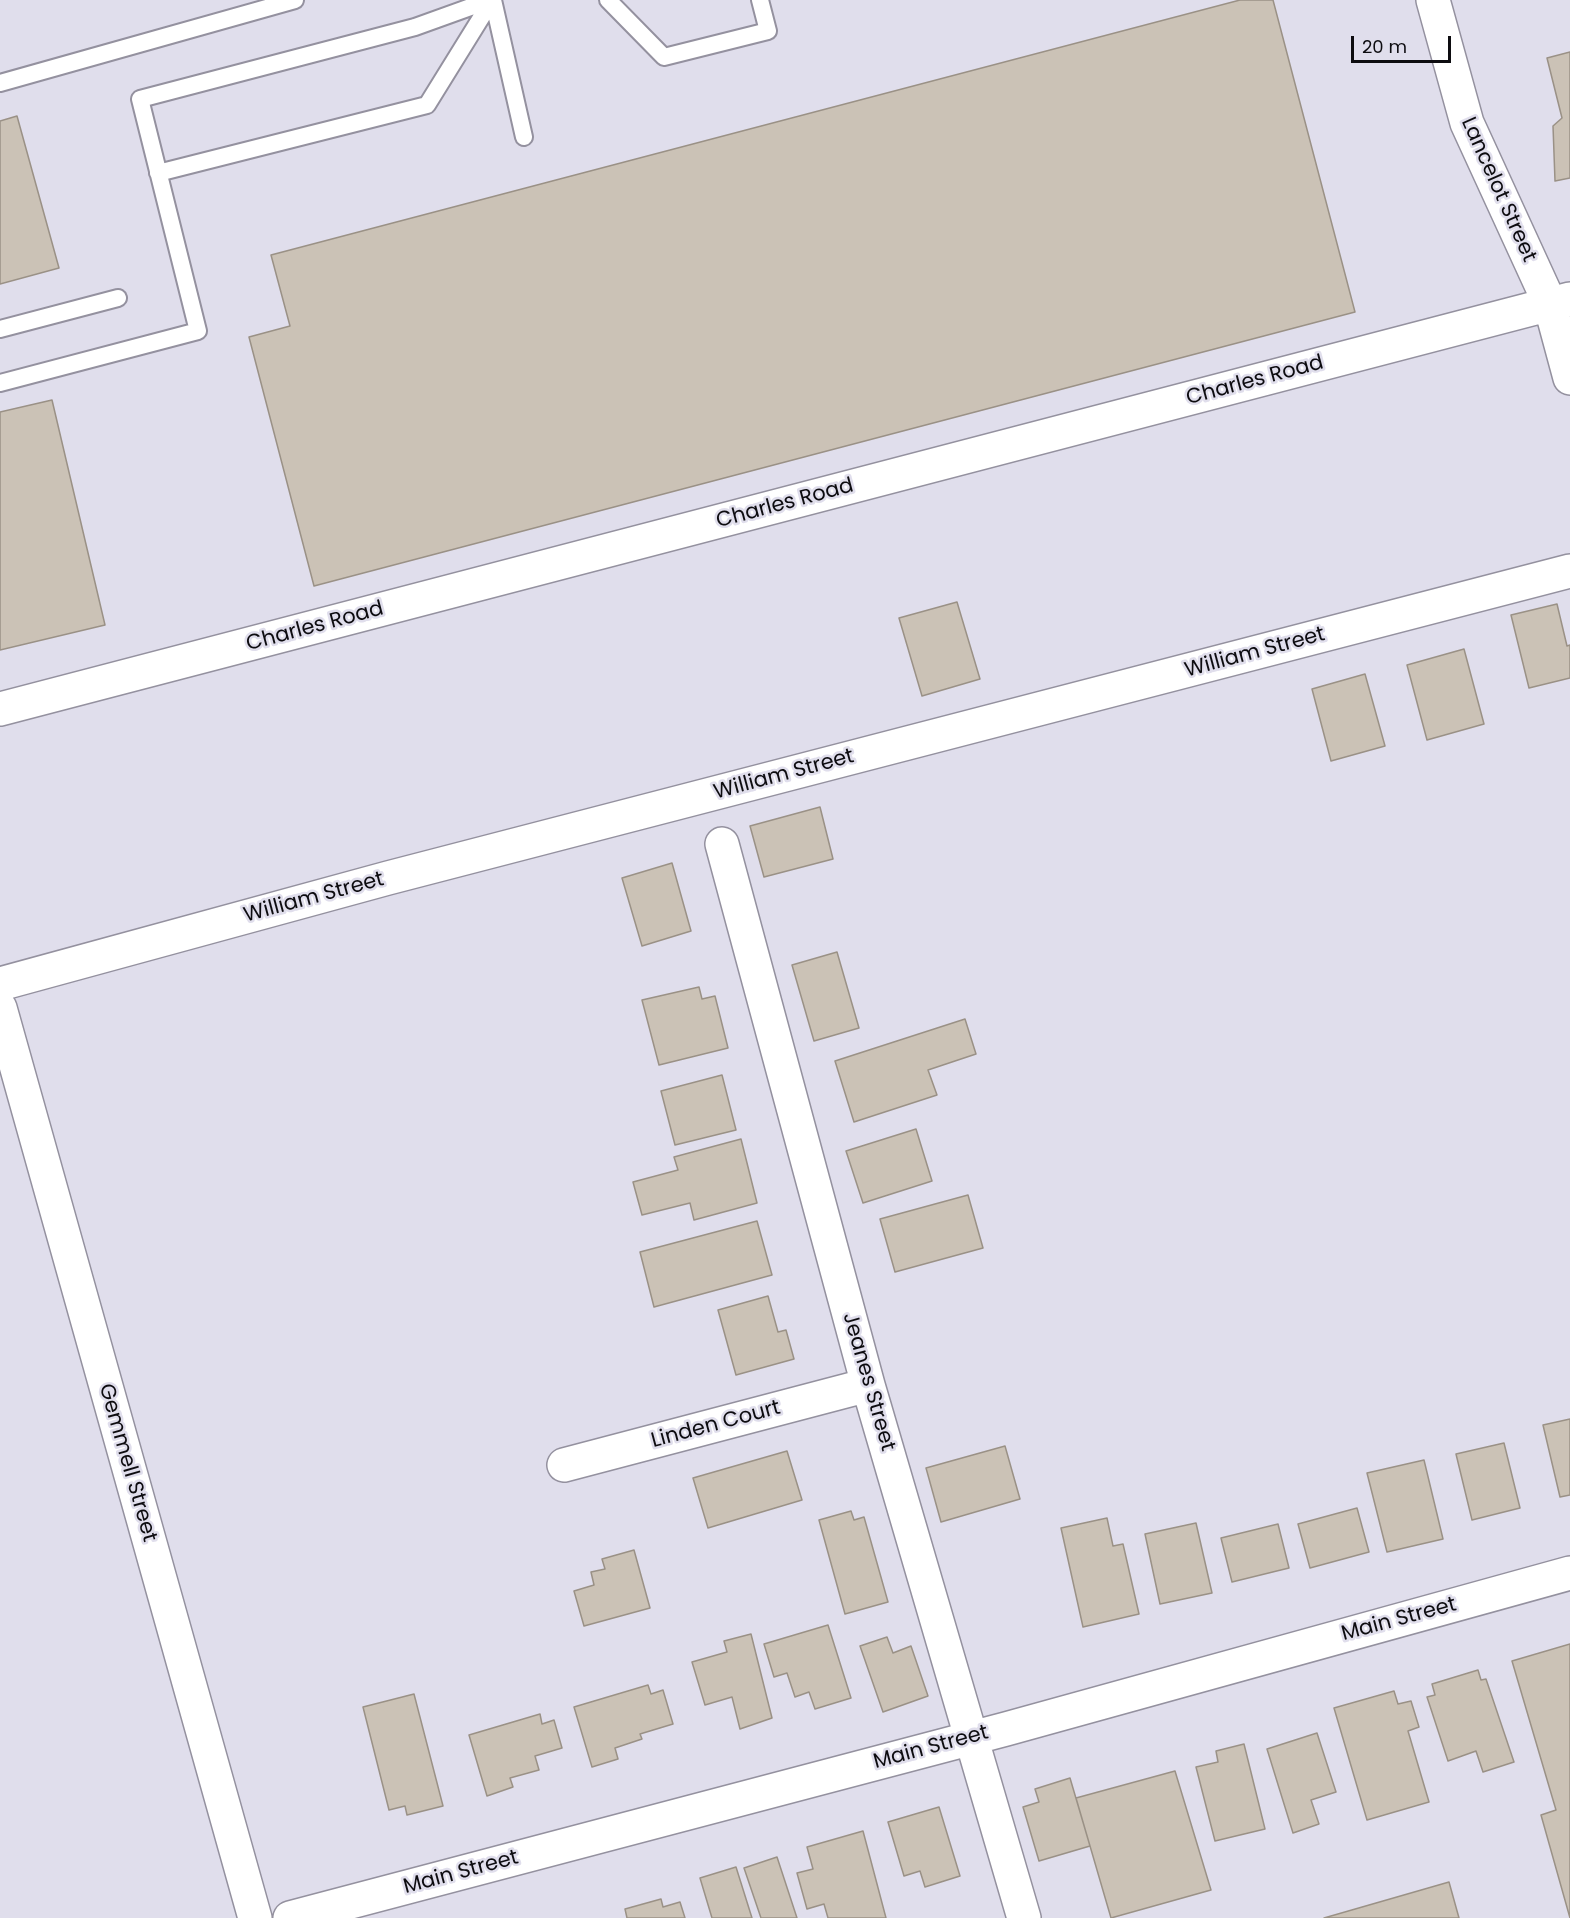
<!DOCTYPE html>
<style>
body{margin:0}
#map{position:relative;width:1570px;height:1918px;overflow:hidden;background:#e0deec;font-family:Poppins,sans-serif}
canvas{display:block}
.scale{position:absolute;left:1351px;top:36px;width:100px;height:27px;box-sizing:border-box;border:3px solid #0d0c10;border-top:0;padding-left:8px;font-size:18px;line-height:21px;white-space:nowrap;color:#0d0c10;-webkit-text-stroke:4px #e0deec;paint-order:stroke}
</style>
<div id="map">
<canvas width="1570" height="1918"></canvas>
<div class="scale">20 m</div>
</div>
<script>
const g = document.querySelector('canvas').getContext('2d');
g.lineJoin = 'round';
function paint(path, color) {
  g.fillStyle = color;
  g.fill(path, 'evenodd');
}
function trace(path, color, width, dash) {
  g.strokeStyle = color;
  g.lineWidth = width;
  g.lineCap = dash ? 'butt' : 'round';
  g.setLineDash(dash || []);
  g.stroke(path);
}
function label(font, color, halo, rows, align = 'center') {
  g.font = font + ' Poppins,sans-serif';
  g.lineWidth = 5;
  g.setLineDash([]);
  g.textBaseline = 'middle';
  g.strokeStyle = halo;
  g.fillStyle = color;
  for (const [text, x, y, turn = 0] of rows) {
    g.save();
    g.translate(x, y);
    g.rotate((+turn || 0) * Math.PI / 180);
    g.textAlign = isNaN(turn) ? turn : align;
    if (halo) g.strokeText(text, 0, 0);
    g.fillText(text, 0, 0);
    g.restore();
  }
}
const building = new Path2D(`
 M1240,0H1273L1355,312L314,586L249,337L290,326L271,255Z
 M1570,52V178L1555,181L1553,126L1562,118L1547,58Z
 M17,116L59,268L0,284V121Z
 M52,400L105,625L0,650V412Z
 M957,602L980,679L922,696L899,618Z
 M1557,604L1567,646L1570,645V678L1529,688L1511,615Z
 M1464,649L1484,724L1427,740L1407,665Z
 M1365,674L1385,746L1331,761L1312,689Z
 M820,807L833,859L764,877L750,826Z
 M672,863L691,931L642,946L622,878Z
 M837,952L859,1028L814,1041L792,965Z
 M699,987L702,999L715,996L728,1048L659,1065L642,1000Z
 M965,1019L976,1054L928,1070L937,1095L854,1122L835,1061Z
 M722,1075L736,1130L675,1145L661,1091Z
 M916,1129L932,1181L863,1203L846,1151Z
 M741,1139L757,1203L694,1220L690,1203L642,1215L633,1182L678,1170L674,1157Z
 M968,1195L983,1248L895,1272L880,1219Z
 M757,1221L772,1275L654,1307L640,1252Z
 M768,1296L778,1332L786,1330L794,1359L736,1375L718,1310Z
 M1570,1419V1495L1560,1497L1543,1425Z
 M1504,1443L1520,1508L1472,1520L1456,1454Z
 M1005,1446L1020,1499L941,1522L926,1468Z
 M787,1451L802,1500L708,1528L693,1478Z
 M1424,1460L1443,1539L1387,1552L1367,1473Z
 M1357,1508L1369,1552L1310,1568L1298,1524Z
 M851,1511L854,1520L864,1517L888,1602L845,1614L819,1520Z
 M1107,1518L1113,1546L1123,1544L1139,1614L1083,1627L1061,1528Z
 M1196,1523L1212,1593L1160,1604L1145,1534Z
 M1278,1524L1289,1568L1232,1582L1221,1538Z
 M634,1550L650,1608L584,1626L574,1591L594,1585L591,1572L605,1569L602,1559Z
 M828,1625L851,1698L815,1709L809,1692L795,1697L787,1673L774,1677L764,1644Z
 M751,1634L772,1718L740,1729L732,1697L705,1705L692,1662L727,1652L724,1641Z
 M887,1637L893,1653L911,1646L928,1696L883,1712L860,1646Z
 M1570,1644V1918L1541,1815L1556,1810L1512,1661Z
 M1478,1670L1481,1680L1486,1679L1514,1762L1483,1772L1476,1751L1448,1761L1427,1697L1435,1695L1432,1684Z
 M648,1685L651,1694L663,1690L673,1724L640,1734L642,1739L615,1748L618,1759L592,1767L574,1707Z
 M1394,1691L1398,1704L1411,1701L1419,1727L1408,1731L1429,1802L1367,1820L1334,1708Z
 M414,1694L443,1806L407,1815L405,1806L389,1810L363,1707Z
 M540,1714L542,1724L554,1720L562,1748L535,1756L539,1770L510,1778L513,1787L487,1796L469,1735Z
 M1317,1733L1336,1792L1311,1800L1319,1824L1293,1833L1267,1749Z
 M1244,1744L1265,1829L1215,1841L1196,1767L1218,1762L1216,1751Z
 M1175,1771L1211,1890L1111,1918L1076,1798Z
 M1070,1778L1090,1846L1039,1861L1023,1807L1039,1802L1035,1789Z
 M939,1807L960,1876L925,1887L920,1871L904,1876L888,1822Z
 M863,1831L886,1918H828L824,1904L807,1909L797,1873L813,1869L807,1847Z
 M777,1857L797,1918H761L744,1868Z
 M736,1867L752,1918H712L700,1878Z
 M1449,1882L1459,1918H1324Z
 M661,1899L663,1907L680,1902L685,1918H627L625,1909Z`);
const lane = new Path2D(`
 M493,0L524,137
 M608,0L664,57L768,31L760,0
 M0,83L295,0
 M158,173L427,105L492,0
 M0,329L118,298
 M0,383L198,331L140,99L415,27L490,0`);
const street = new Path2D(`
 M1433,0L1467,123L1550,304L1570,378
 M0,709L1570,299
 M722,844L868,1385L1024,1918
 M0,984L388,878L1570,571
 M0,1008L255,1918
 M564,1465L868,1385
 M290,1918L1006,1729L1570,1573`);
const streetNames = [
 ["Lancelot Street",1498,190,66],
 ["Charles Road",1255,381,-15],
 ["Charles Road",785,504,-15],
 ["Charles Road",315,627,-15],
 ["William Street",1255,653,-15],
 ["William Street",784,775,-15],
 ["William Street",314,898,-15],
 ["Jeanes Street",868,1382,74],
 ["Linden Court",716,1425,-15],
 ["Gemmell Street",127,1463,74],
 ["Main Street",1399,1620,-15],
 ["Main Street",931,1748,-15],
 ["Main Street",461,1873,-15]
];
paint(building, '#cbc2b6');
trace(building, '#9a9186', 1.5);
trace(lane, '#94919f', 20);
trace(street, '#94919f', 36);
trace(lane, '#fff', 16);
trace(street, '#fff', 33);
label('21px', '#0d0c10', '#e0deec', streetNames);
</script>
